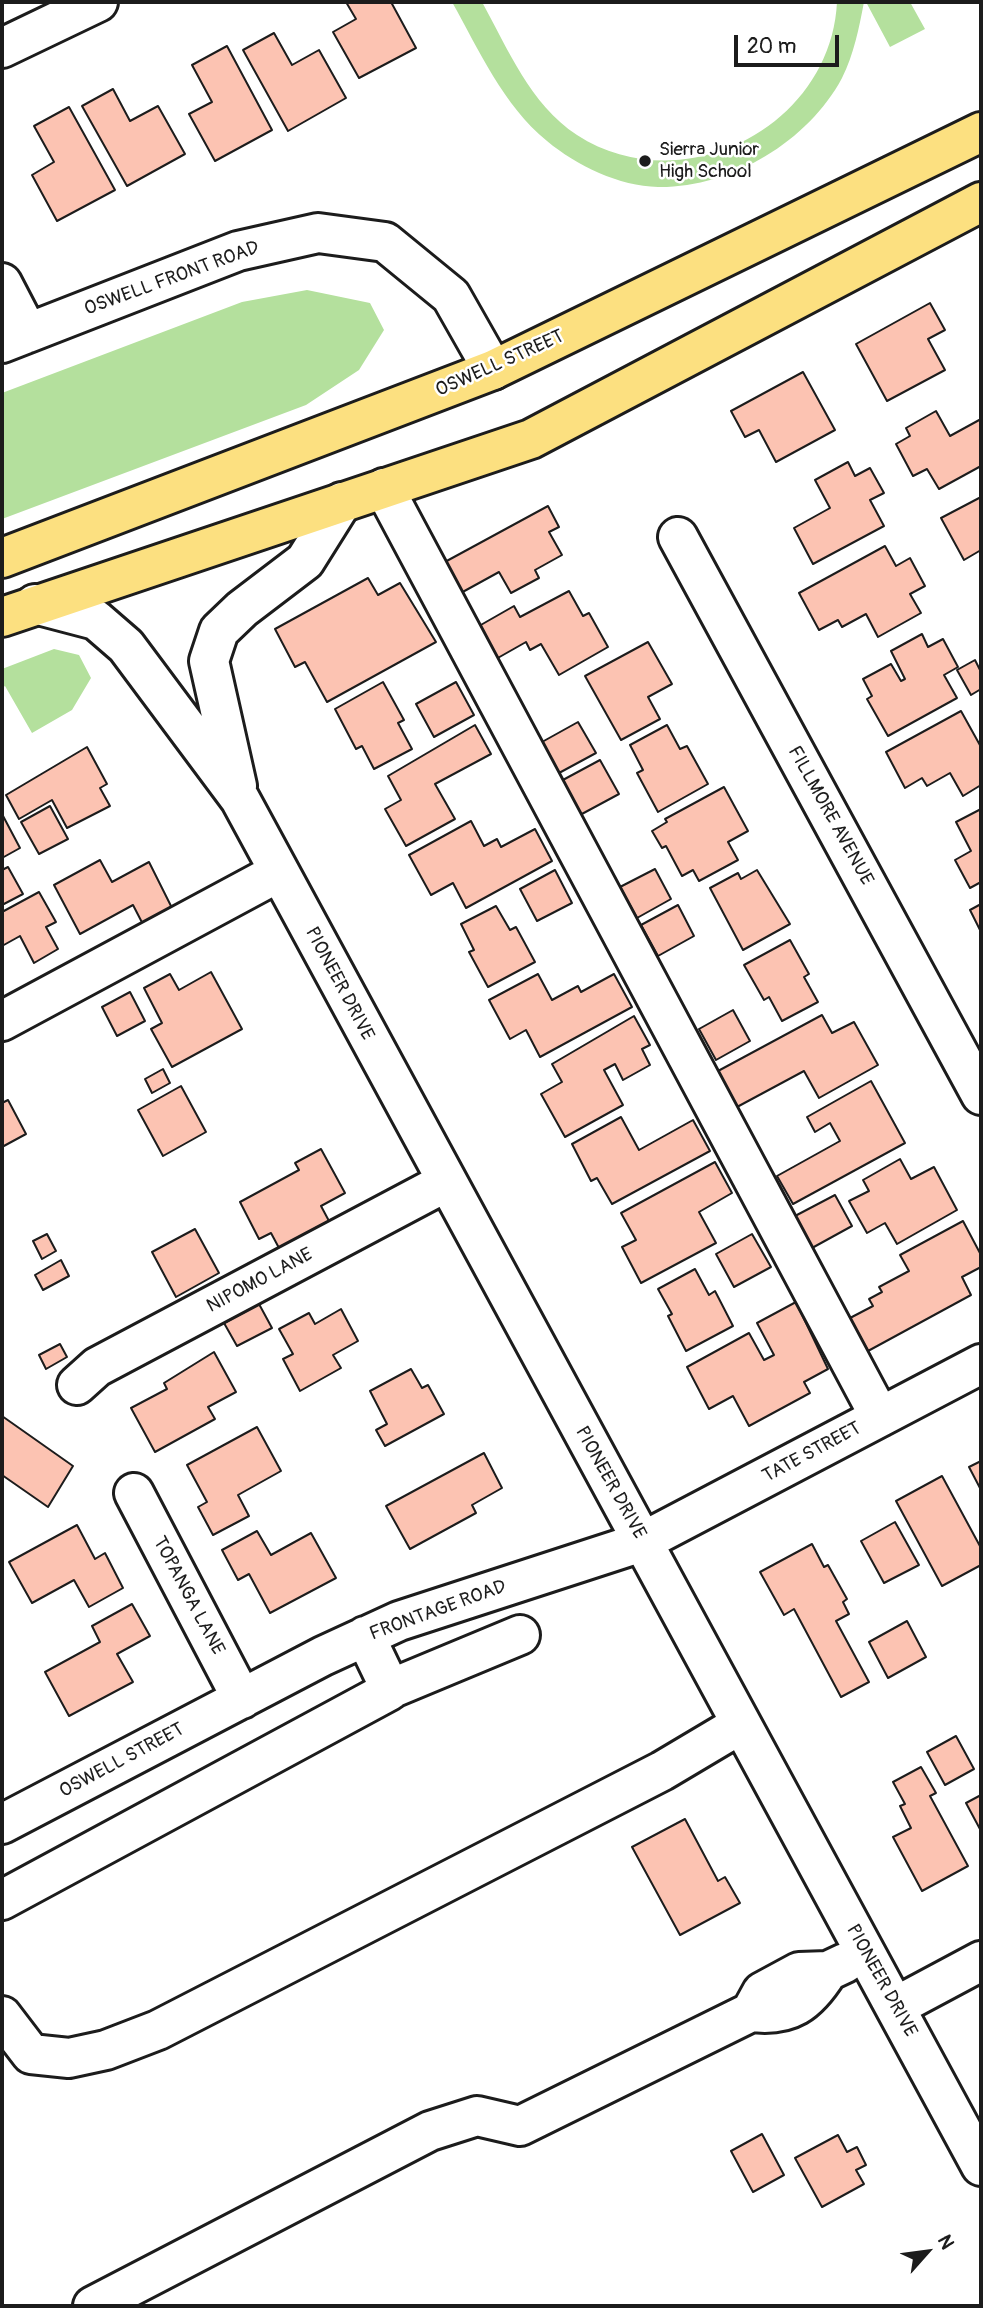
<!DOCTYPE html>
<style>
body{margin:0}
#map{position:relative;width:983px;height:2308px;overflow:hidden;background:#fff;font-family:Pangolin,sans-serif}
canvas{display:block}
.frame{position:absolute;inset:0;border:4px solid #1c1c1c;pointer-events:none}
.north{position:absolute;left:892px;top:2217px;width:70px;height:70px;-webkit-text-stroke:5px #fff;paint-order:stroke;rotate:62deg;font-size:19px;font-weight:700;line-height:28px;text-align:center;color:#1c1c1c}
.north::after{content:'';display:block;margin:auto;width:24px;height:32px;background:#1c1c1c;clip-path:polygon(50% 0,100% 100%,50% 72%,0 100%)}
.scale{position:absolute;left:734px;top:35px;width:105px;height:32px;box-sizing:border-box;border:4px solid #1c1c1c;border-top:0;padding-left:9px;font-size:21px;line-height:24px;white-space:nowrap;color:#1c1c1c;-webkit-text-stroke:5px #fff;paint-order:stroke}
</style>
<div id="map">
<canvas width="983" height="2308"></canvas>
<div class="frame"></div>
<div class="north">N</div>
<div class="scale">20 m</div>
</div>
<script>
const g = document.querySelector('canvas').getContext('2d');
g.lineJoin = 'round';
function paint(path, color) {
  g.fillStyle = color;
  g.fill(path, 'evenodd');
}
function trace(path, color, width, dash) {
  g.strokeStyle = color;
  g.lineWidth = width;
  g.lineCap = dash ? 'butt' : 'round';
  g.setLineDash(dash || []);
  g.stroke(path);
}
function label(font, color, halo, rows, align = 'center') {
  g.font = font + ' Pangolin,sans-serif';
  g.lineWidth = 5;
  g.setLineDash([]);
  g.textBaseline = 'middle';
  g.strokeStyle = halo;
  g.fillStyle = color;
  for (const [text, x, y, turn = 0] of rows) {
    g.save();
    g.translate(x, y);
    g.rotate((+turn || 0) * Math.PI / 180);
    g.textAlign = isNaN(turn) ? turn : align;
    if (halo) g.strokeText(text, 0, 0);
    g.fillText(text, 0, 0);
    g.restore();
  }
}
const green = new Path2D(`
 M452,2H482C508,49 530,104 577,135C682,203 831,127 837,2H864C859,28 854,54 842,78C808,142 730,188 658,187C619,186 577,166 547,141C503,105 479,50 452,2Z
 M866,2H910L925,29L890,47Z
 M307,290L370,303L384,330L359,370L306,405L2,519V393L242,302Z
 M54,649L79,655L91,678L72,710L32,733L5,686L2,688V669Z`);
const building = new Path2D(`
 M346,2H391L416,48L359,78L333,32L356,19Z
 M274,33L292,65L319,50L346,98L288,131L243,50Z
 M227,46L272,130L215,161L189,114L212,102L192,65Z
 M113,89L130,121L158,106L185,154L127,186L82,106Z
 M69,107L115,190L57,221L32,175L54,162L34,126Z
 M930,303L945,330L928,339L945,370L887,401L856,344Z
 M803,372L835,430L776,462L759,430L745,437L731,411Z
 M936,411L950,436L981,419V466L939,489L927,469L913,476L896,444L910,436L906,428Z
 M848,462L855,476L870,468L884,493L870,500L884,526L813,564L794,528L830,508L815,480Z
 M981,497V550L964,560L941,518Z
 M548,506L559,527L549,532L562,555L535,570L539,578L511,593L499,572L459,594L443,563Z
 M885,546L896,566L910,558L925,586L910,594L921,613L878,637L866,614L842,627L838,620L819,630L799,593Z
 M368,578L378,595L400,583L436,642L327,702L305,662L295,667L275,629Z
 M569,591L583,616L589,613L608,647L559,675L541,644L530,650L526,642L496,659L479,626L514,606L520,617Z
 M922,634L928,647L943,639L958,667L944,675L957,698L888,736L867,699L872,696L863,679L891,664L901,681L905,679L891,651Z
 M648,642L672,684L648,697L660,719L621,740L585,676Z
 M975,660L981,672V689L971,695L957,670Z
 M383,682L404,720L398,723L412,749L374,769L362,746L356,749L335,709Z
 M456,682L474,715L434,737L416,704Z
 M961,711L981,747V785L963,796L950,773L927,786L922,778L905,788L886,752Z
 M578,722L596,753L559,773L542,742Z
 M475,725L491,754L435,784L455,819L406,846L385,809L401,800L388,776Z
 M667,725L680,749L687,746L708,784L658,812L637,773L643,770L630,745Z
 M87,747L107,784L100,788L110,806L67,828L52,800L19,819L6,795Z
 M600,760L619,794L580,815L561,781Z
 M724,787L748,831L728,842L738,860L699,881L693,870L682,876L666,846L662,848L652,831L667,822L665,819Z
 M50,806L68,839L39,854L21,822Z
 M981,809V882L970,888L955,860L971,851L956,822Z
 M2,814L20,848L2,858Z
 M471,821L484,846L497,839L501,847L535,829L552,861L466,908L453,883L431,895L409,855Z
 M100,860L112,882L149,862L178,920L149,936L133,905L80,934L54,885Z
 M8,867L23,894L2,905V870Z
 M655,869L671,899L637,918L620,887Z
 M555,870L572,903L537,921L520,889Z
 M757,870L790,924L743,950L710,888L738,873L741,879Z
 M39,892L56,922L46,927L58,949L34,963L20,936L2,946V912Z
 M981,904V932L970,910Z
 M678,905L694,936L658,956L641,925Z
 M496,906L510,930L516,927L535,962L488,987L469,952L474,950L461,924Z
 M790,940L809,974L804,977L818,1002L782,1021L769,997L764,1000L744,965Z
 M211,972L242,1029L172,1067L151,1029L162,1023L144,988L170,974L179,990Z
 M538,974L552,1000L578,986L581,992L614,974L632,1007L540,1057L526,1030L510,1039L489,1000Z
 M130,992L145,1021L117,1036L102,1007Z
 M733,1010L750,1041L716,1060L699,1029Z
 M822,1015L832,1033L854,1022L878,1065L819,1098L804,1071L737,1107L718,1071Z
 M634,1016L650,1045L642,1049L650,1065L623,1080L615,1064L604,1070L623,1105L565,1137L541,1094L562,1082L552,1064Z
 M163,1069L170,1083L152,1093L145,1079Z
 M871,1081L905,1143L793,1204L777,1176L840,1141L830,1123L815,1132L807,1117Z
 M181,1086L206,1132L163,1156L138,1110Z
 M8,1100L26,1134L2,1147V1103Z
 M621,1117L639,1150L693,1120L710,1151L612,1204L597,1178L591,1181L572,1144Z
 M321,1149L345,1193L321,1206L329,1221L279,1248L271,1233L259,1239L240,1202L299,1170L295,1163Z
 M900,1159L911,1179L934,1167L957,1210L897,1244L885,1223L867,1233L849,1201L869,1191L863,1180Z
 M715,1162L732,1193L699,1212L716,1243L641,1283L622,1247L636,1240L621,1213Z
 M835,1195L852,1226L812,1248L795,1216Z
 M963,1221L981,1255V1267L962,1277L971,1295L868,1351L850,1318L873,1306L869,1299L882,1292L879,1287L909,1271L900,1255Z
 M195,1229L219,1273L176,1297L152,1252Z
 M47,1234L56,1251L42,1259L33,1241Z
 M752,1234L771,1267L734,1287L716,1254Z
 M61,1260L69,1276L43,1290L35,1275Z
 M695,1269L709,1295L715,1291L733,1326L686,1351L668,1316L672,1314L658,1289Z
 M796,1302L828,1369L804,1382L810,1393L749,1426L733,1396L709,1409L687,1367L749,1333L764,1360L774,1355L757,1323Z
 M259,1304L272,1328L237,1346L224,1323Z
 M341,1309L358,1341L333,1355L341,1368L300,1391L283,1359L293,1354L279,1329L309,1313L315,1324Z
 M60,1344L67,1357L46,1369L39,1355Z
 M214,1352L236,1392L208,1407L215,1419L155,1452L131,1408L167,1389L164,1383Z
 M411,1369L422,1388L428,1385L444,1414L385,1446L376,1430L387,1424L370,1391Z
 M2,1416L73,1466L48,1507L2,1475Z
 M257,1427L281,1471L238,1495L249,1516L213,1535L198,1507L207,1502L187,1465Z
 M484,1453L502,1488L472,1505L476,1513L410,1549L386,1506Z
 M981,1461V1490L969,1467Z
 M942,1476L981,1548V1565L942,1586L896,1501Z
 M895,1522L919,1565L884,1583L861,1541Z
 M77,1525L95,1559L105,1553L123,1588L89,1607L74,1580L32,1603L9,1562Z
 M257,1531L271,1555L311,1533L336,1578L270,1613L249,1574L238,1580L222,1550Z
 M812,1544L824,1567L828,1565L847,1599L843,1602L849,1614L836,1621L869,1682L841,1697L794,1609L784,1615L760,1572Z
 M132,1604L150,1636L117,1654L133,1682L69,1716L45,1672L100,1642L92,1626Z
 M907,1621L926,1657L888,1678L869,1642Z
 M956,1736L974,1769L945,1785L927,1752Z
 M921,1767L936,1793L930,1796L968,1866L922,1891L893,1837L911,1828L900,1806L905,1804L893,1782Z
 M981,1795V1831L966,1803Z
 M685,1819L718,1881L725,1877L740,1903L680,1935L632,1847Z
 M762,2134L784,2175L753,2192L731,2151Z
 M838,2135L847,2152L857,2147L866,2165L856,2170L864,2184L822,2207L795,2158Z`);
const minor = new Path2D(`
 M2,48L98,2
 M2,283L28,333
 M2,343L238,251L318,233L385,242L451,296L493,370
 M384,488L880,1417
 M678,537L981,1095
 M35,604L96,620L126,646L240,799L981,2166
 M237,786L209,661L219,631L242,609L305,561L342,502
 M2,1021L279,872
 M77,1385L97,1367L446,1182
 M134,1493L242,1699
 M389,1686L395,1687L520,1635
 M2,1824L323,1656L399,1621L642,1542L981,1364
 M2,1900L389,1691V1686L365,1636
 M895,2007L981,1961
 M751,2012L762,1992L799,1972L828,1971L845,1963
 M2,2016L31,2054L69,2058L106,2050L158,2030L662,1771L741,1724
 M93,2306L430,2131L477,2116L520,2126L751,2012C790,2017 808,2003 828,1971`);
const major = new Path2D(`
 M2,558L493,370L981,132
 M2,617L531,439L981,202`);
const markers = [
 [645,161,7,"#1c1c1c"]
];
const poiNames = [
 ["Sierra Junior",659,150],
 ["High School",659,172]
];
const streetNames = [
 ["OSWELL FRONT ROAD",172,279,-20],
 ["OSWELL STREET",500,364,-24],
 ["FILLMORE AVENUE",830,816,61],
 ["PIONEER DRIVE",339,984,62],
 ["NIPOMO LANE",260,1281,-28],
 ["TATE STREET",812,1453,-28],
 ["PIONEER DRIVE",610,1483,61],
 ["TOPANGA LANE",188,1596,62],
 ["FRONTAGE ROAD",438,1611,-20],
 ["OSWELL STREET",122,1761,-28],
 ["PIONEER DRIVE",881,1981,61]
];
paint(green, '#b4e09d');
paint(building, '#fcc3b2');
trace(building, '#1c1c1c', 2);
trace(minor, '#1c1c1c', 44);
trace(major, '#1c1c1c', 44);
trace(minor, '#fff', 38);
trace(major, '#fce080', 38);
for (const [x, y, r, color] of markers) {
  const dot = new Path2D();
  dot.arc(x, y, r, 0, 2 * Math.PI);
  g.fillStyle = color;
  g.fill(dot);
  trace(dot, '#fff', 2.5);
}
label('19px', '#1c1c1c', '#fff', poiNames, 'left');
label('19px', '#1c1c1c', '#fff', streetNames);
</script>
